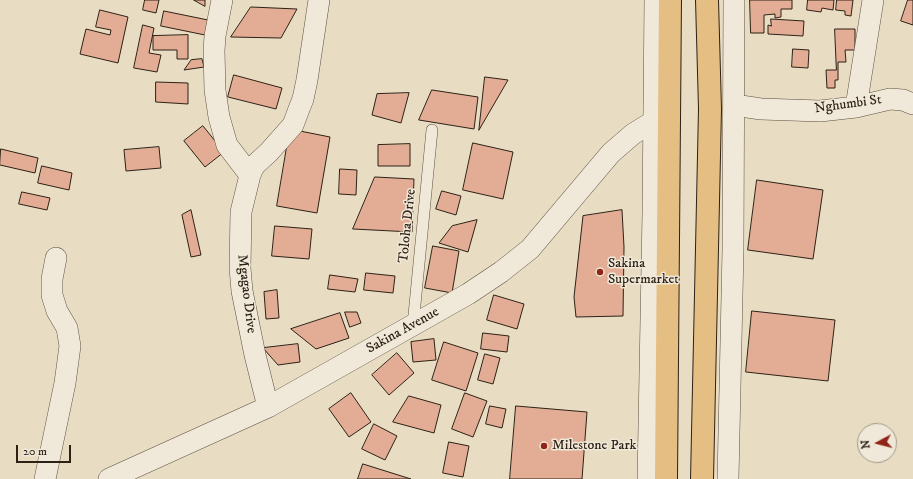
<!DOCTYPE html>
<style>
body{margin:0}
#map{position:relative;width:913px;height:479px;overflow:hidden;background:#e8dcc3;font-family:"IM FELL DW Pica",serif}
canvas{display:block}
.north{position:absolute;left:857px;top:423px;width:40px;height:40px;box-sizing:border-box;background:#f0e8d8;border:1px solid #a2988a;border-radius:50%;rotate:263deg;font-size:11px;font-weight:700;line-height:16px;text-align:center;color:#2d2115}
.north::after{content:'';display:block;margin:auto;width:14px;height:18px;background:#8f2418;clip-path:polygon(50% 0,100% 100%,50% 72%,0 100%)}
.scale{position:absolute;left:16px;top:445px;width:55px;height:18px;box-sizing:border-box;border:2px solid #2d2115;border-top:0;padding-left:5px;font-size:12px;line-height:14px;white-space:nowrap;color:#2d2115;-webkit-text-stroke:3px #f0e8d8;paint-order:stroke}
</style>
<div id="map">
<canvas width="913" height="479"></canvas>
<div class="north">N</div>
<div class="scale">20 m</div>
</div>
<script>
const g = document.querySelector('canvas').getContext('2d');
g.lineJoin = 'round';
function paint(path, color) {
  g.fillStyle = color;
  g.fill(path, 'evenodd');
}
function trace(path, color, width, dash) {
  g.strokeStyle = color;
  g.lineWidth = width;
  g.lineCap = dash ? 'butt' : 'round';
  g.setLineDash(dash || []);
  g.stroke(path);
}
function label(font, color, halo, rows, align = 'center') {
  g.font = font + ' "IM FELL DW Pica",serif';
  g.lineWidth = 3;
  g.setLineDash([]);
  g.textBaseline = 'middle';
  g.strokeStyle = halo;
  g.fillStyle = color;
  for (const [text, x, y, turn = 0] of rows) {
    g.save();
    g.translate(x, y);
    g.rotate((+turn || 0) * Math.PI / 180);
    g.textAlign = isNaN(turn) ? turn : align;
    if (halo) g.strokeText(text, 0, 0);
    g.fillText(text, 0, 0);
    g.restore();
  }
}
const building = new Path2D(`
 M145,0H159L156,13L143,10Z
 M194,0H205V6Z
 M750,0H792V9H781V17L775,18V14L764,15V33H751Z
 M808,0H834L833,10L822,8L821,12L807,10Z
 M837,0H853L851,16L845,15V11L836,10Z
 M908,0H913V25L901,21Z
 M251,7L297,9L281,38L231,37Z
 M100,10L128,17L118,63L80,54L86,29L110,35L111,30L96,27Z
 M164,11L208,20L205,35L161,26Z
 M771,19L804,21L803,36L768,34V25L771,26Z
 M143,25L154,28L149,53L161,55L157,72L134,68Z
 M835,29H855V50H845L846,62H838V80H835V88H827L826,70H836Z
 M188,35V59H177V50H153V36Z
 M793,49L809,50L808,68L792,67Z
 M202,59L204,67L184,70L191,60Z
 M234,75L282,88L276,109L228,97Z
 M485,77L508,80L479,130Z
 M156,82L188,83V104L156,102Z
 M432,90L478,97L474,129L419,120Z
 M409,93L401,123L372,115L377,94Z
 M203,126L224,152L205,167L184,141Z
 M290,129L330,137L317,213L277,206Z
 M473,143L513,152L503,199L463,190Z
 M410,144V166H378V145Z
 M159,147L161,168L126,171L124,150Z
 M1,149L38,158L35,173L0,165Z
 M42,166L72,173L69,190L38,183Z
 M340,169L357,170L356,195L339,194Z
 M375,177L414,179L412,232L353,229Z
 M757,180L823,190L813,259L748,250Z
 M442,191L461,196L456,215L436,209Z
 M22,192L50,198L47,210L19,204Z
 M191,210L201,255L191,257L182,215Z
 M622,210L624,247L623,316L576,317L574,297L583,216Z
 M477,220L468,252L439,243L452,226Z
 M275,226L312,229L309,259L272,256Z
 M433,246L459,251L452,293L425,288Z
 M366,273L395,276L393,293L364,290Z
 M330,275L358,279L355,292L328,289Z
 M277,290L279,318L266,319L264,292Z
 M494,295L524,304L517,329L487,320Z
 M752,311L835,320L828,381L746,372Z
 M345,312H357L361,323L350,327Z
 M340,313L349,338L316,349L291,329Z
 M483,333L509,336L507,352L481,349Z
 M434,339L436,360L413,362L411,342Z
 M444,342L478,353L466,391L432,380Z
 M298,344L300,362L278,365L263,348Z
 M397,353L414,373L389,395L372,375Z
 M485,354L500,358L493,384L478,380Z
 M351,393L371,422L349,437L329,409Z
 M465,393L487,401L473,437L452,429Z
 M409,396L441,405L434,433L393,422Z
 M490,406L506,409L502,428L486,424Z
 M516,406L587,412L582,479H510Z
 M374,424L397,436L385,460L362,449Z
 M449,442L469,446L463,477L443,473Z
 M363,464L411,479H358Z`);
const service = new Path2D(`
 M413,325L432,130`);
const minor = new Path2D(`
 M222,0L215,36L214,51L215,90L219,117L227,145L250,175
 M734,105L761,109L820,111L856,107L890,99L903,100L913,104
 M856,107L873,0
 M268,407L255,355L242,291L240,268L241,212L250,175L253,168L256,164L269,152L293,125L299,109L303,99L307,80L319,0
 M45,479L65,383L70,346L67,328L57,311L52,295V279L56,258
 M109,479L268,407L468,294L501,272L530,249L611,153L633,134L654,121
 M648,479L653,213L655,0
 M728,479L733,250L734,0`);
const trunk = new Path2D(`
 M666,479L670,0
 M702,479L710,109L707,0`);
const markers = [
 [600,272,4,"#8f2418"],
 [544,446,4,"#8f2418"]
];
const streetNames = [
 ["Nghumbi St",848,105,-8],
 ["Toloha Drive",408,226,-84],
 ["Mgagao Drive",246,294,83],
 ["Sakina Avenue",403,331,-29]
];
const poiNames = [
 ["Sakina",608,264],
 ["Supermarket",608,280],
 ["Milestone Park",552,446]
];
paint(building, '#e2ad94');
trace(building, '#2d2115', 1);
trace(service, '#5c5040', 12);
trace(minor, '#5c5040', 22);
trace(trunk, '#2d2115', 24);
trace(service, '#f0e8d8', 11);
trace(minor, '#f0e8d8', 21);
trace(trunk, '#e4be82', 22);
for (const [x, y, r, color] of markers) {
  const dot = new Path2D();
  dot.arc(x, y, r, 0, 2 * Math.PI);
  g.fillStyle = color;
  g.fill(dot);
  trace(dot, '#f0e8d8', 1.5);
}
label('14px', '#2d2115', '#f0e8d8', streetNames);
label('14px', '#2d2115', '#f0e8d8', poiNames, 'left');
</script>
